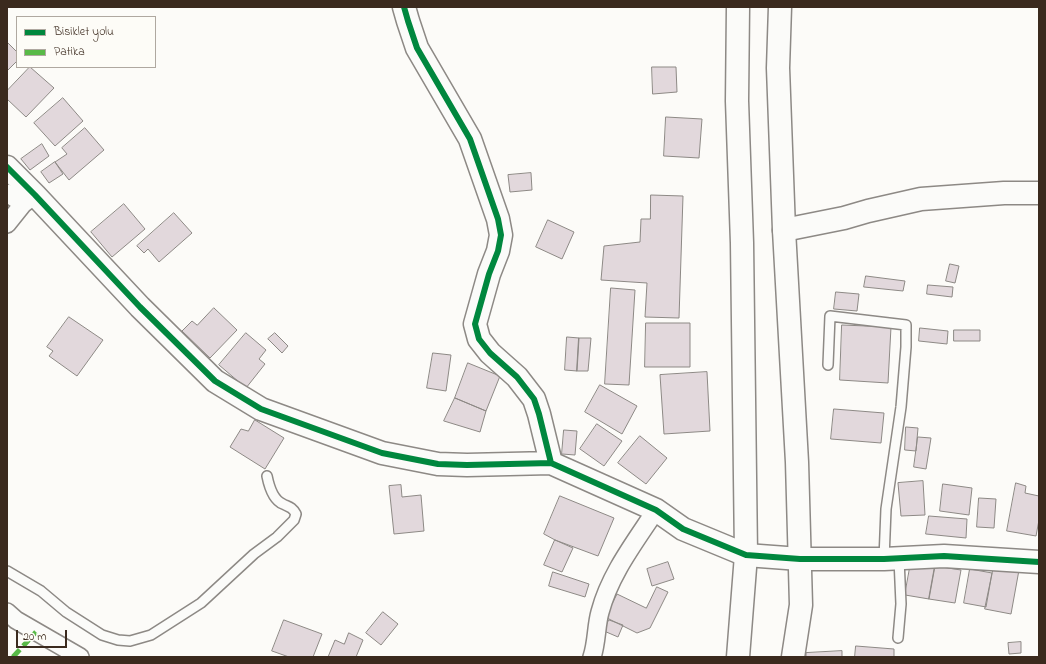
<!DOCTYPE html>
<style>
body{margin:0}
#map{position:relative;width:1046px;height:664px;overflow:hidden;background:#fcfbf8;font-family:"Indie Flower",sans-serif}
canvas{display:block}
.frame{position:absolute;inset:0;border:8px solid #3b2a1e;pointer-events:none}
.legend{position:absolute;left:16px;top:16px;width:140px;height:52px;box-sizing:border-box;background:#fdfcf7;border:1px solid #afa8a0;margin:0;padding:5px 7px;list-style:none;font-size:12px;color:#3b2a1e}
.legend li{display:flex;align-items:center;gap:8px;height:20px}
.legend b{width:20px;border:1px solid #afa8a0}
.scale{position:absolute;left:16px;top:630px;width:51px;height:18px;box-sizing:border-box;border:2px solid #3b2a1e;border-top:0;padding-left:5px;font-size:12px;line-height:14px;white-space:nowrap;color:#3b2a1e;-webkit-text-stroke:3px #fdfcf7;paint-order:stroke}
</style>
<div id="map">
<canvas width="1046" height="664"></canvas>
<div class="frame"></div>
<ul class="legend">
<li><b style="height:5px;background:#00873e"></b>Bisiklet yolu</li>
<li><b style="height:5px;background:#58b947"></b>Patika</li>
</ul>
<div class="scale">20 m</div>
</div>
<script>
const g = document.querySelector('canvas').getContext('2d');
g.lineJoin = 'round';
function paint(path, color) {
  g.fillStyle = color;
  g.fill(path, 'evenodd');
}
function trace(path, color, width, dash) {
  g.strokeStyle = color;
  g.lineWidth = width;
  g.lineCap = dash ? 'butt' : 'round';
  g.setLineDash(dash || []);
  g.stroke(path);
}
const building = new Path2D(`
 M7,42L17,52V61L7,71Z
 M30,67L54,88L26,117L7,99V91Z
 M652,67H676L677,92L653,94Z
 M63,98L83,121L55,146L34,123Z
 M666,117L702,119L699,158L664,156Z
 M85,128L104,150L69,180L55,162L67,154L62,148Z
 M42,144L49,156L30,170L21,159Z
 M55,162L63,174L49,183L41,172Z
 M531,173L532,190L510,192L508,175Z
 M651,195L683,196L679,318L645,317L647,283L601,280L604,246L640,242L641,219H650Z
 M124,204L145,229L112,257L91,232Z
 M174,213L192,233L159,262L148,249L144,253L137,246Z
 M548,220L574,232L562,259L536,247Z
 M950,264L959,266L955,283L946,281Z
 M866,276L905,281L903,291L864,287Z
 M928,285L953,287L952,297L927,294Z
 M611,288L635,290L629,385L605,384Z
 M836,292L859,294L857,311L834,309Z
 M214,308L237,330L210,358L182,331L192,321L197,325Z
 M69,317L103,340L77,376L49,356L53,351L47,347Z
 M646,323H690V367H645Z
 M842,325L891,327L888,383L840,380Z
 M920,328L948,331L947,344L919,341Z
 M954,330H980V341H954Z
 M246,333L266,350L259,359L265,364L246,388L219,365Z
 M275,333L288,346L282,353L268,339Z
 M567,337L579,338L577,371L565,370Z
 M579,338H591L588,371H577Z
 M433,353L451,355L446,391L427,388Z
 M468,363L500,376L486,411L455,398Z
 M707,372L710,431L664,434L660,375Z
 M600,385L637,406L622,434L585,412Z
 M455,398L486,411L480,432L444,421Z
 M834,409L884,413L881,443L831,439Z
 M255,420L284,438L265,469L230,447L241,429L248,431Z
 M597,424L622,441L604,466L580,449Z
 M906,427L918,428L916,451L905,450Z
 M564,430L577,431L575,455L562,454Z
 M640,436L667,458L646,484L618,463Z
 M918,437L931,438L926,469L914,467Z
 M923,481L925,515L901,516L898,483Z
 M1016,483L1026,486L1025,493L1039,496V520L1036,536L1007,531Z
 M943,484L972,488L969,515L940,511Z
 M401,485L402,497L421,495L424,531L394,534L389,486Z
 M560,496L614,518L598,556L555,540L544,534Z
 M979,498L996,499L994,528L977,527Z
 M929,516L967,519L966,538L926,534Z
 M555,540L573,548L562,572L544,565Z
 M668,562L674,579L652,586L647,569Z
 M911,562L935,566L929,599L905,595Z
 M935,566L961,570L955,603L929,599Z
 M994,566L1019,570L1011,614L985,609Z
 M970,569L992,573L986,607L964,603Z
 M553,572L589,584L585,597L549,586Z
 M657,587L668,592L650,628L637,633L605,617L617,594L646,608Z
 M383,612L398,624L381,645L366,633Z
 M284,620L322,634L313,657H289L272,651Z
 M609,620L623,625L618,637L604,631Z
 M349,633L363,640L356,657H328L335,640L344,644Z
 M1021,642V653L1009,654L1008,643Z
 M856,646L894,649V657H855Z
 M842,651V657H806V653Z`);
const service = new Path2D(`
 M828,365L830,316L906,325V347L901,407L886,509L884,559
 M7,571L41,591L66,612L102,635L118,640L130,641L151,635L201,603L254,554L277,537L294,520L296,514C292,507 289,507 283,504C273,500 269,486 267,476
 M898,638L901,604L899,559`);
const minor = new Path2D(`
 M7,193L23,204
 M7,224L23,204L35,195
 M7,612L16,620L80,657
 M592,657C597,642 596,626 600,612C610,574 635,542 656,510`);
const tertiary = new Path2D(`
 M404,7L408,21L417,48L470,139L498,219L501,235L498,251L489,274L475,324L479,339L490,353L517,377L534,399L539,414L551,463
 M7,167L35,195L140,307L215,381L261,409L382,453L438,464L467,465L551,463L656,510L683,529L746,555L800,559H884L944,556L1039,562
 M784,230L844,218L868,211L921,199L1004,193H1039`);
const trunk = new Path2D(`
 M738,7L737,101L742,243L746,555L738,657
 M780,7L778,68L784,230L797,462L801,605L793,657`);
const quiet = new Path2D(`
 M13,657L36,632`);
const cycleway = new Path2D(`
 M404,7L408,21L417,48L470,139L498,219L501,235L498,251L489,274L475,324L479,339L490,353L517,377L534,399L539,414L551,463
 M7,167L35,195L140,307L215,381L261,409L382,453L438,464L467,465L551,463L656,510L683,529L746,555L800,559H884L944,556L1039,562`);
paint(building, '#e2d8dc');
trace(building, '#8d8985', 1);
trace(service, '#8d8985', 12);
trace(minor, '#8d8985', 20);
trace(tertiary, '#8d8985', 25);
trace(trunk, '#8d8985', 25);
trace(service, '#fbfbf9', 9);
trace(minor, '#fbfbf9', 17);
trace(tertiary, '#fbfbf9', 22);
trace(trunk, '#fbfbf9', 22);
trace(quiet, '#58b947', 5, [10, 5]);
trace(cycleway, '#00873e', 6);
</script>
